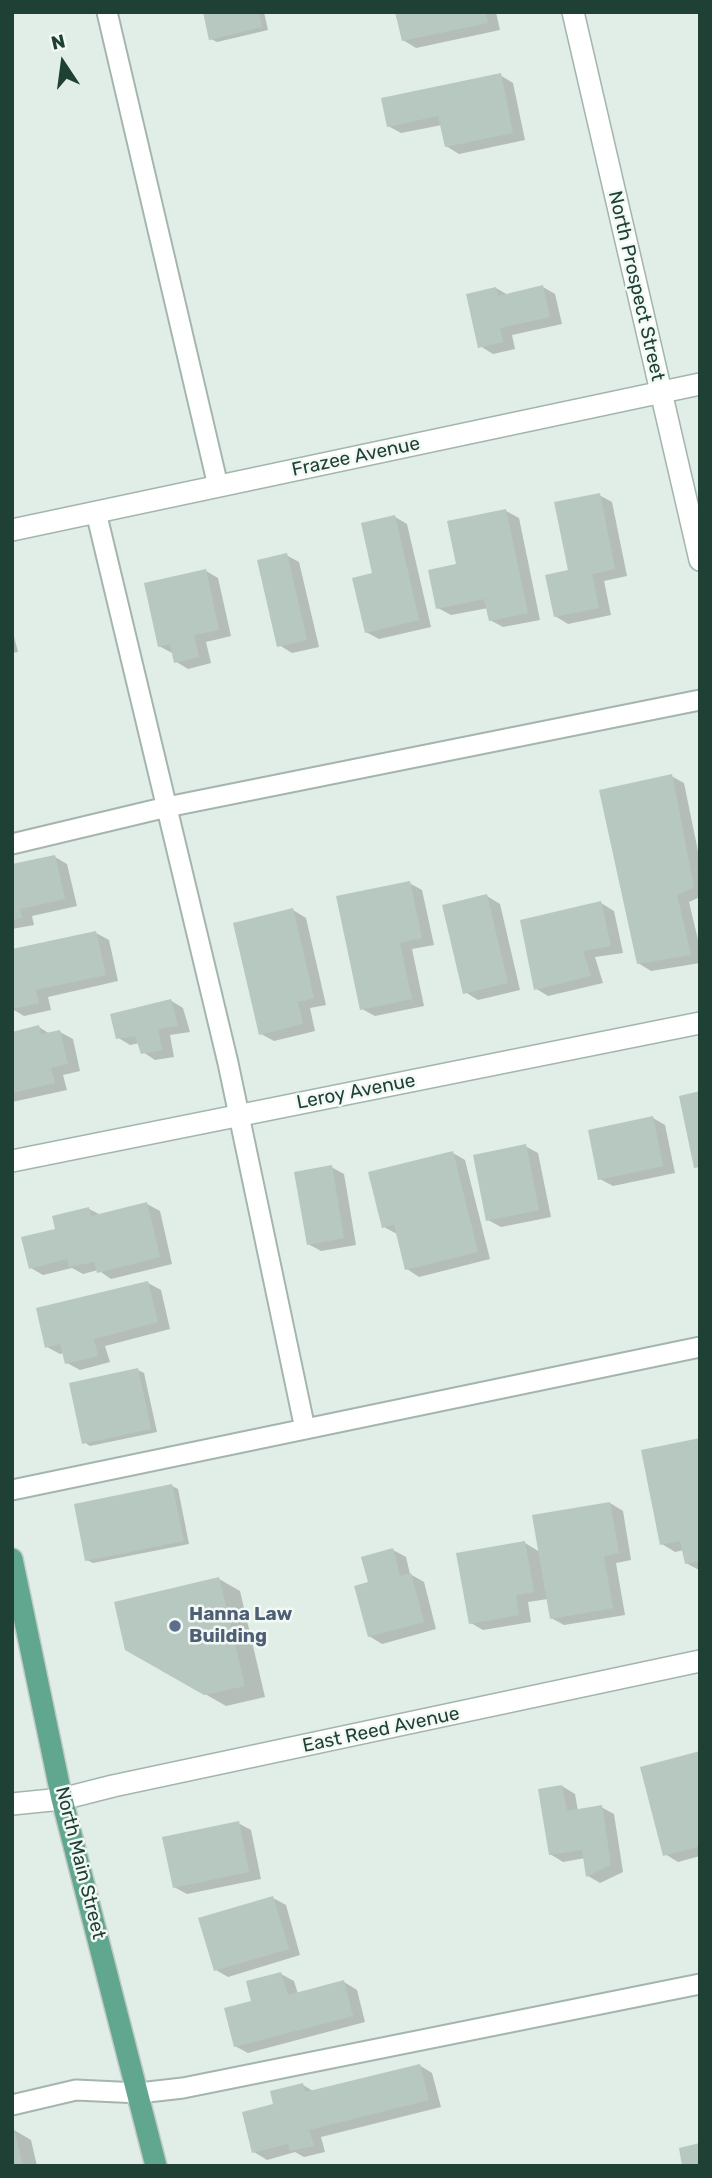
<!DOCTYPE html>
<style>
body{margin:0}
#map{position:relative;width:712px;height:2178px;overflow:hidden;background:#e1ede7;font-family:Rubik,sans-serif}
canvas{display:block}
.frame{position:absolute;inset:0;border:14px solid #1f4035;pointer-events:none}
.north{position:absolute;left:28px;top:28px;width:70px;height:70px;-webkit-text-stroke:5px #f2f9f5;paint-order:stroke;rotate:347deg;font-size:19px;font-weight:700;line-height:28px;text-align:center;color:#1f4035}
.north::after{content:'';display:block;margin:auto;width:24px;height:32px;background:#1f4035;clip-path:polygon(50% 0,100% 100%,50% 72%,0 100%)}
</style>
<div id="map">
<canvas width="712" height="2178"></canvas>
<div class="frame"></div>
<div class="north">N</div>
</div>
<script>
const g = document.querySelector('canvas').getContext('2d');
g.lineJoin = 'round';
function paint(path, color) {
  g.fillStyle = color;
  g.fill(path, 'evenodd');
}
function trace(path, color, width, dash) {
  g.strokeStyle = color;
  g.lineWidth = width;
  g.lineCap = dash ? 'butt' : 'round';
  g.setLineDash(dash || []);
  g.stroke(path);
}
function label(font, color, halo, rows, align = 'center') {
  g.font = font + ' Rubik,sans-serif';
  g.lineWidth = 5;
  g.setLineDash([]);
  g.textBaseline = 'middle';
  g.strokeStyle = halo;
  g.fillStyle = color;
  for (const [text, x, y, turn = 0] of rows) {
    g.save();
    g.translate(x, y);
    g.rotate((+turn || 0) * Math.PI / 180);
    g.textAlign = isNaN(turn) ? turn : align;
    if (halo) g.strokeText(text, 0, 0);
    g.fillText(text, 0, 0);
    g.restore();
  }
}
const shadow = new Path2D(`
 M204,12H264L268,30L217,42L211,39Z
 M397,12H496L500,30L416,48L403,40Z
 M500,75L513,83L525,140L459,154L446,146L442,125L401,133L388,126Z
 M543,287L555,294L562,324L512,335L515,349L493,354L480,346L496,288L508,295Z
 M599,495L612,502L627,576L604,581L611,615L568,624L555,616Z
 M506,511L519,518L540,620L503,627L490,620L488,608L451,615L438,608L458,566Z
 M395,517L407,524L431,627L379,639L366,632Z
 M286,555L299,562L319,647L292,653L279,645Z
 M206,571L218,578L231,636L206,642L211,663L188,669L175,661L172,653L159,646Z
 M12,629L18,652L12,653Z
 M671,776L684,783L700,861V897L689,902L700,948V963L651,971L638,963Z
 M55,857L67,864L77,906L32,916L34,925L12,929V866Z
 M409,883L422,890L434,945L412,949L424,1006L375,1016L362,1009Z
 M487,896L500,904L520,990L478,1000L465,992Z
 M601,903L614,911L623,953L595,957L603,983L548,996L535,988Z
 M293,910L306,918L326,1005L310,1008L315,1031L274,1041L261,1034Z
 M96,933L109,940L118,981L48,997L51,1010L24,1016L12,1009V951Z
 M170,1000L183,1008L190,1032L170,1035L174,1057L155,1060L143,1052L140,1043L130,1045L117,1037Z
 M39,1027L50,1034L60,1032L73,1039L80,1071L63,1075L67,1090L12,1102V1033Z
 M653,1118L665,1125L675,1173L613,1186L600,1179Z
 M525,1146L538,1153L551,1217L501,1227L488,1220Z
 M453,1153L465,1160L490,1259L419,1277L407,1269L397,1234L384,1227Z
 M331,1167L344,1174L356,1245L321,1251L308,1244Z
 M147,1204L160,1211L172,1264L111,1279L98,1270L83,1274L72,1268L43,1275L31,1268L57,1230L89,1209L101,1215Z
 M148,1283L161,1290L170,1329L105,1346L110,1362L80,1370L67,1363L64,1353L60,1354L47,1347Z
 M138,1370L144,1373L157,1432L90,1446L84,1442Z
 M700,1440V1570H699L686,1563L684,1550L675,1552L662,1544Z
 M172,1486L178,1489L189,1544L93,1563L87,1560Z
 M610,1503L623,1511L631,1560L616,1563L625,1615L564,1625L551,1618L548,1599L528,1602L531,1622L483,1630L471,1623L525,1543L540,1552Z
 M393,1550L406,1557L410,1574L424,1582L436,1629L382,1644L369,1636L370,1583Z
 M219,1579L240,1591L265,1697L226,1706L127,1649Z
 M700,1753V1856L678,1862L665,1854Z
 M562,1786L575,1794L578,1811L601,1807L614,1814L623,1872L600,1883L588,1876L585,1858L563,1862L550,1854Z
 M238,1823L251,1830L261,1879L187,1894L174,1887Z
 M273,1898L286,1905L300,1955L228,1977L216,1970Z
 M281,1974L294,1981L298,1994L344,1982L357,1990L365,2022L248,2053L235,2046L254,2002Z
 M419,2065L432,2073L441,2107L321,2137L325,2152L304,2157L295,2152L267,2160L254,2152L303,2085L313,2091Z
 M14,2130L31,2140L37,2166H12Z`);
const building = new Path2D(`
 M203,12H259L262,27L209,40Z
 M395,12H486L488,23L402,41Z
 M501,73L513,133L445,147L438,116L387,127L381,98Z
 M543,285L550,317L500,328L503,342L478,348L466,294L496,287L498,296Z
 M600,493L615,569L592,574L599,608L554,617L545,575L568,570L554,502Z
 M506,509L528,613L489,621L484,599L436,609L428,570L456,564L447,521Z
 M395,515L419,620L365,633L352,578L372,573L361,523Z
 M287,553L307,640L277,647L257,560Z
 M206,569L219,630L194,635L199,657L174,663L170,644L158,647L144,583Z
 M672,774L694,887L677,895L691,955L637,964L599,790Z
 M55,855L65,899L20,909L22,918L12,920V864Z
 M410,881L422,938L400,943L412,999L360,1010L336,896Z
 M487,894L508,983L463,994L442,905Z
 M601,901L611,946L583,951L591,976L534,990L520,920Z
 M293,908L314,998L298,1002L303,1024L259,1035L233,923Z
 M96,931L106,975L36,990L39,1003L12,1009V949Z
 M171,999L178,1026L158,1029L162,1050L141,1054L135,1036L116,1039L110,1014Z
 M39,1025L41,1034L60,1030L68,1064L51,1068L55,1083L12,1093V1032Z
 M700,1091V1167L694,1168L679,1096Z
 M653,1116L663,1166L598,1180L588,1130Z
 M526,1144L539,1210L486,1221L473,1155Z
 M453,1151L478,1252L405,1270L394,1225L382,1228L368,1172Z
 M332,1165L344,1238L307,1245L294,1172Z
 M147,1202L160,1257L97,1273L94,1262L69,1267L67,1259L29,1269L21,1237L55,1229L52,1216L89,1207L91,1216Z
 M148,1281L158,1322L94,1339L98,1356L65,1364L60,1344L45,1348L36,1308Z
 M138,1368L151,1429L82,1444L69,1383Z
 M700,1438V1561L685,1564L680,1541L660,1545L641,1450Z
 M172,1484L184,1541L85,1561L74,1504Z
 M610,1502L619,1553L604,1556L613,1608L550,1619L532,1515Z
 M525,1541L534,1592L516,1595L519,1615L469,1624L456,1553Z
 M393,1548L400,1576L411,1573L424,1622L368,1637L354,1586L368,1582L361,1557Z
 M219,1577L245,1686L204,1695L125,1650L114,1602Z
 M700,1751V1846L663,1856L640,1767Z
 M562,1785L567,1811L602,1805L611,1865L586,1877L582,1850L549,1855L538,1789Z
 M239,1821L249,1872L173,1888L162,1837Z
 M273,1896L289,1949L214,1971L198,1918Z
 M281,1972L288,1995L344,1980L353,2016L234,2047L224,2008L251,2001L246,1981Z
 M420,2064L429,2100L309,2130L314,2146L290,2151L288,2144L252,2153L242,2112L273,2104L270,2091L303,2083L305,2092Z
 M12,2125H13L23,2166H12Z
 M700,2143V2166H682L679,2148Z`);
const lane = new Path2D(`
 M107,12L218,486
 M96,512L228,1063L305,1429
 M12,844L167,807L700,700
 M12,1490L700,1347
 M12,2105L76,2090L139,2093L183,2088L700,1984`);
const street = new Path2D(`
 M573,12L700,560
 M12,530L700,384
 M12,1161L700,1023
 M12,1804L62,1799L113,1786L700,1661`);
const primary = new Path2D(`
 M12,1559L62,1799L156,2166`);
const markers = [
 [175,1626,7,"#5c6f8a"]
];
const streetNames = [
 ["North Prospect Street",636,286,77],
 ["Frazee Avenue",356,457,-12],
 ["Leroy Avenue",356,1092,-11],
 ["East Reed Avenue",381,1730,-12],
 ["North Main Street",80,1863,76]
];
const serviceNames = [
 ["Hanna Law",189,1615],
 ["Building",189,1637]
];
paint(shadow, '#0003');
paint(building, '#b6c8c0');
trace(lane, '#a3b6ae', 23);
trace(street, '#a3b6ae', 24);
trace(primary, '#c0cac6', 24);
trace(lane, '#fff', 19);
trace(street, '#fff', 21);
trace(primary, '#61a790', 21);
for (const [x, y, r, color] of markers) {
  const dot = new Path2D();
  dot.arc(x, y, r, 0, 2 * Math.PI);
  g.fillStyle = color;
  g.fill(dot);
  trace(dot, '#f2f9f5', 2.5);
}
label('19px', '#1f4035', '#f2f9f5', streetNames);
label('bold 19px', '#4e5e75', '#f2f9f5', serviceNames, 'left');
</script>
